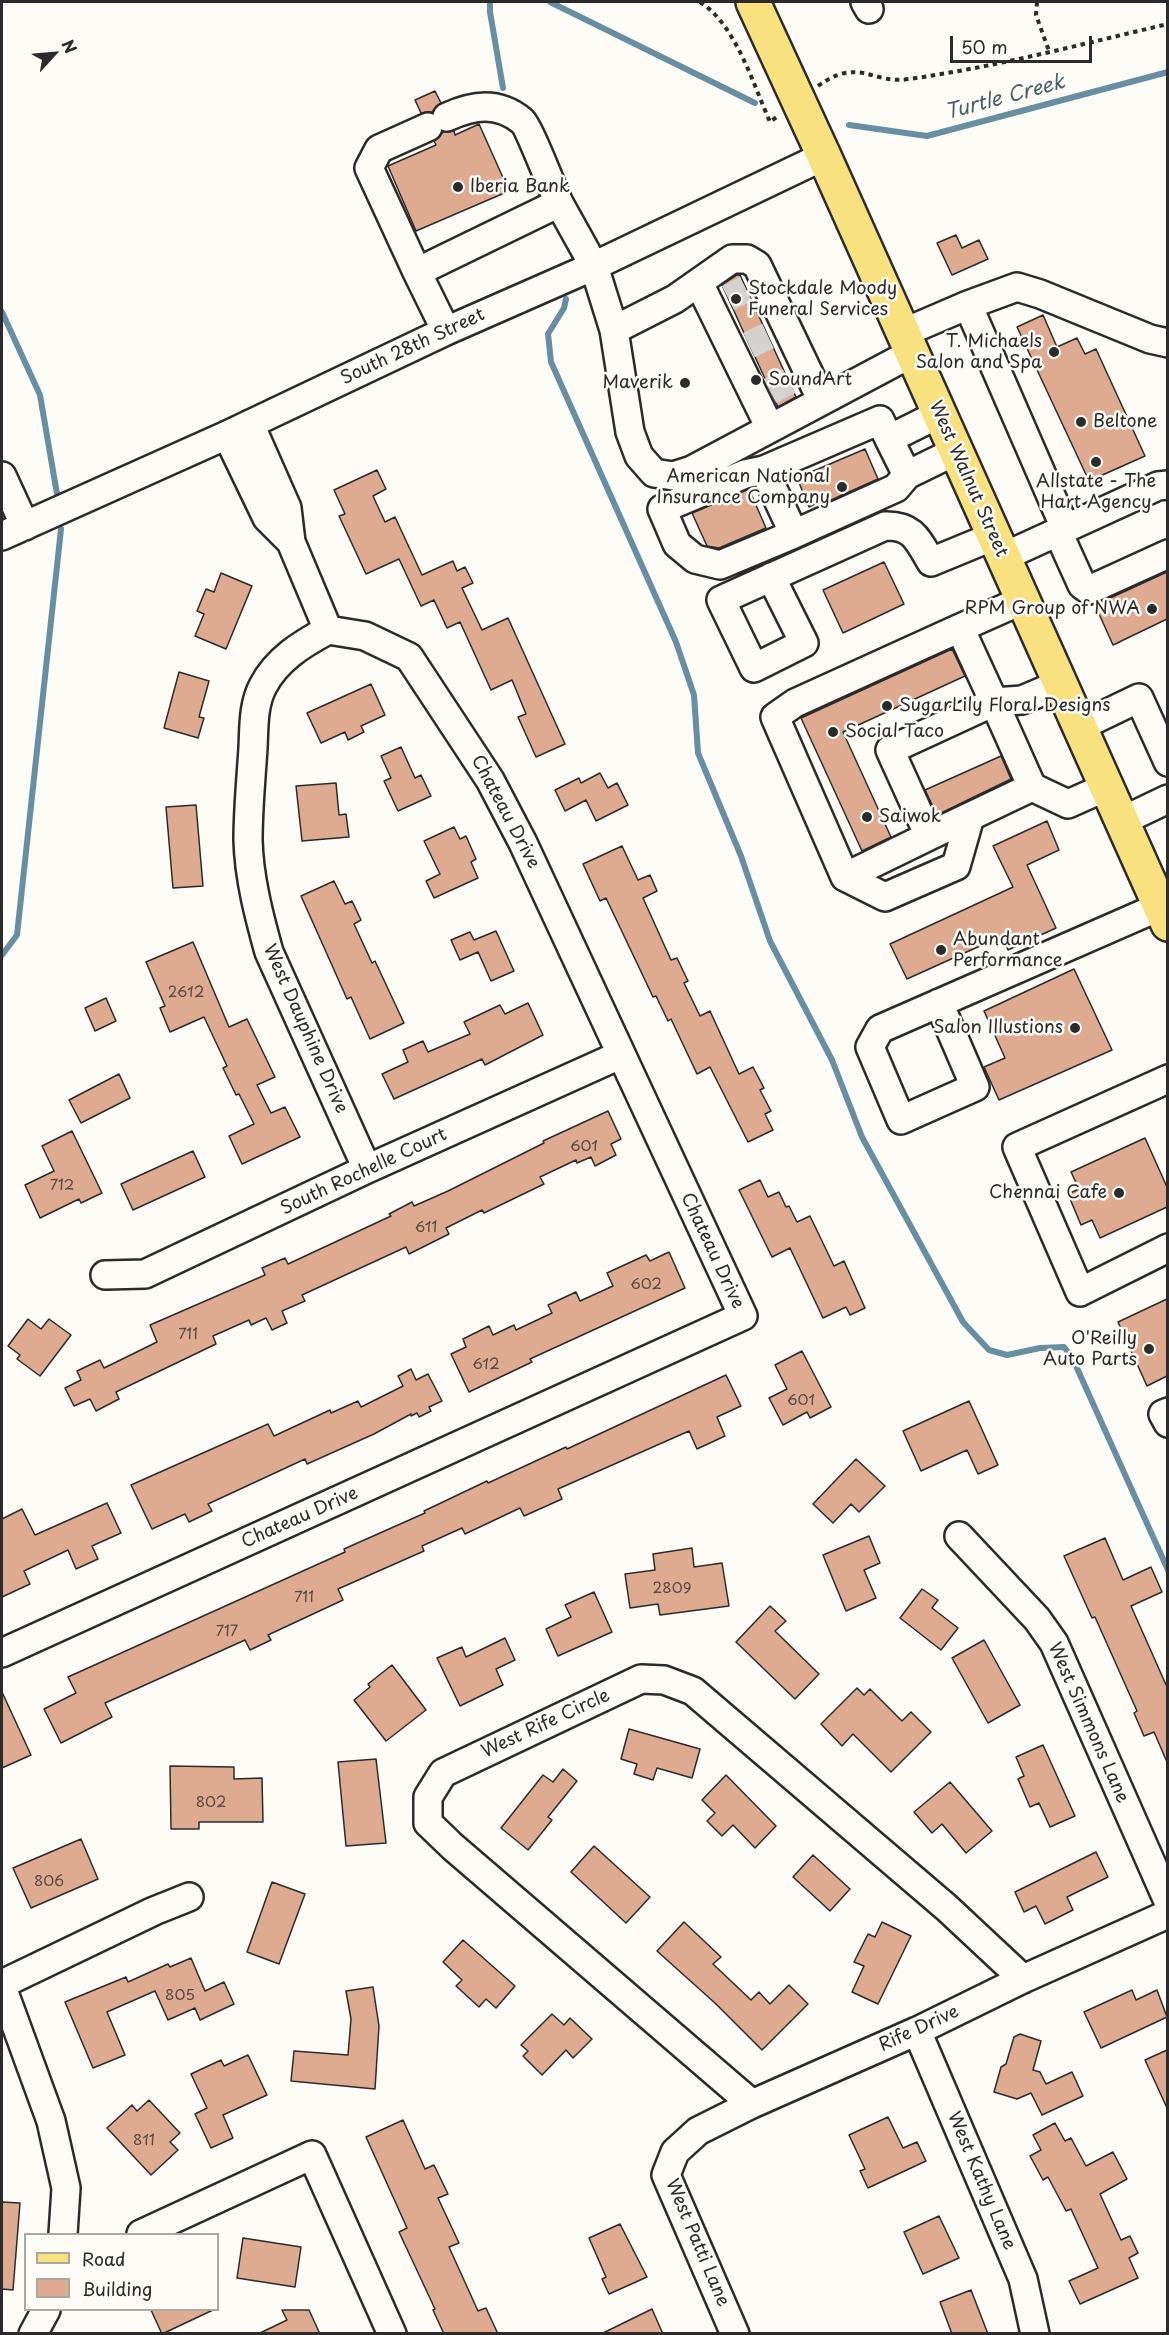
<!DOCTYPE html>
<style>
body{margin:0}
#map{position:relative;width:1169px;height:2335px;overflow:hidden;background:#fdfcf7;font-family:"Playpen Sans",sans-serif}
canvas{display:block}
.frame{position:absolute;inset:0;border:3px solid #2b2b2b;pointer-events:none}
.legend{position:absolute;left:24px;top:2233px;width:195px;height:78px;box-sizing:border-box;background:#fdfcf7;border:2px solid #a9a8a5;margin:0;padding:8px 10px;list-style:none;font-size:18px;color:#2b2b2b}
.legend li{display:flex;align-items:center;gap:12px;height:30px}
.legend b{width:30px;border:2px solid #a9a8a5}
.north{position:absolute;left:24px;top:24px;width:60px;height:60px;-webkit-text-stroke:4px #fdfcf7;paint-order:stroke;rotate:64deg;font-size:16px;font-weight:700;line-height:24px;text-align:center;color:#2b2b2b}
.north::after{content:'';display:block;margin:auto;width:21px;height:27px;background:#2b2b2b;clip-path:polygon(50% 0,100% 100%,50% 72%,0 100%)}
.scale{position:absolute;left:950px;top:36px;width:142px;height:27px;box-sizing:border-box;border:3px solid #2b2b2b;border-top:0;padding-left:8px;font-size:18px;line-height:21px;white-space:nowrap;color:#2b2b2b;-webkit-text-stroke:4px #fdfcf7;paint-order:stroke}
</style>
<div id="map">
<canvas width="1169" height="2335"></canvas>
<div class="frame"></div>
<ul class="legend">
<li><b style="height:8px;background:#fae180"></b>Road</li>
<li><b style="height:16px;background:#deab91"></b>Building</li>
</ul>
<div class="north">N</div>
<div class="scale">50 m</div>
</div>
<script>
const g = document.querySelector('canvas').getContext('2d');
g.lineJoin = 'round';
function trace(path, color, width, dash) {
  g.strokeStyle = color;
  g.lineWidth = width;
  g.lineCap = dash ? 'butt' : 'round';
  g.setLineDash(dash || []);
  g.stroke(path);
}
function paint(path, color) {
  g.fillStyle = color;
  g.fill(path, 'evenodd');
}
function label(font, color, halo, rows, align = 'center') {
  g.font = font + ' "Playpen Sans",sans-serif';
  g.lineWidth = 5;
  g.setLineDash([]);
  g.textBaseline = 'middle';
  g.strokeStyle = halo;
  g.fillStyle = color;
  for (const [text, x, y, turn = 0] of rows) {
    g.save();
    g.translate(x, y);
    g.rotate((+turn || 0) * Math.PI / 180);
    g.textAlign = isNaN(turn) ? turn : align;
    if (halo) g.strokeText(text, 0, 0);
    g.fillText(text, 0, 0);
    g.restore();
  }
}
const stream = new Path2D(`
 M490,2V12L503,88
 M550,2L755,103
 M849,125L927,136L1168,72
 M566,299L564,308L548,334L551,362L676,642L694,695L698,753L741,856L770,941L832,1060L862,1137L963,1322L989,1350L1007,1355L1040,1348L1064,1347L1072,1357L1168,1570
 M2,312L40,395L57,494
 M2,955L17,935L61,529`);
const building = new Path2D(`
 M435,91L441,103L432,112L421,113L415,100Z
 M479,124L509,191L416,231L388,166L436,145L434,141L443,132L454,131L455,135Z
 M956,235L962,248L979,240L988,259L952,275L937,243Z
 M737,275H740L796,397L778,407L722,285Z
 M1043,315L1057,347L1077,338L1085,354L1096,349L1145,456L1089,481L1017,327Z
 M865,449L878,479L820,505L819,502L809,507L797,478Z
 M377,470L386,489L373,496L385,522L395,517L422,575L453,561L457,571L465,567L473,583L462,588L482,630L508,618L565,744L536,757L518,717L526,714L512,680L491,690L460,622L447,628L434,600L421,606L399,559L366,574L339,516L345,514L334,490Z
 M749,489L766,528L719,548L707,546L692,513Z
 M884,562L904,604L843,633L823,590Z
 M1167,572V619L1113,645L1095,605Z
 M221,573L252,586L226,649L195,636L204,614L197,611L206,589L214,592Z
 M952,649L965,676L843,732L891,837L862,851L801,718Z
 M179,672L209,681L199,717L204,718L198,738L164,728Z
 M371,684L385,715L361,726L364,732L348,740L345,732L321,743L307,713Z
 M401,747L415,778L421,775L431,796L398,811L384,781L391,778L381,756Z
 M1001,756L1011,779L937,815L925,790Z
 M600,773L608,788L617,783L628,805L596,821L586,800L565,811L555,790L579,778L581,783Z
 M336,783L339,815L346,814L349,837L302,841L296,786Z
 M196,805L203,886L173,888L166,807Z
 M1047,821L1059,850L1027,865L1056,928L1008,950L1002,936L907,979L890,944L1013,887L993,846Z
 M454,827L460,839L466,836L476,859L471,862L478,878L434,898L426,881L440,874L424,841Z
 M622,846L638,880L650,875L657,891L643,898L671,960L677,958L688,981L684,983L700,1016L710,1011L739,1074L753,1067L764,1088L760,1090L771,1111L765,1114L773,1130L748,1142L710,1067L697,1074L671,1019L668,1021L656,996L653,997L606,898L600,901L583,864Z
 M334,881L345,904L352,901L361,920L354,924L372,963L375,961L404,1023L370,1039L351,997L347,999L301,896Z
 M496,931L514,971L491,981L478,952L460,960L451,940L470,932L474,940Z
 M193,942L229,1027L247,1019L275,1077L257,1085L271,1113L285,1107L300,1137L242,1164L229,1136L254,1124L239,1094L236,1095L223,1068L227,1066L204,1017L170,1032L160,1008L165,1006L146,962Z
 M1074,969L1112,1050L999,1100L984,1067L1005,1058L984,1011Z
 M106,998L116,1021L95,1031L85,1008Z
 M528,1003L543,1035L485,1065L482,1059L394,1099L382,1074L408,1062L403,1050L423,1041L428,1052L470,1034L464,1022L500,1005L505,1014Z
 M119,1074L130,1098L81,1123L69,1100Z
 M608,1111L621,1139L611,1144L616,1155L595,1166L591,1157L577,1163L576,1160L540,1177L544,1184L484,1213L482,1210L446,1228L449,1234L409,1254L406,1247L302,1295L305,1301L282,1311L287,1323L272,1330L266,1318L251,1325L249,1320L213,1336L216,1344L116,1392L119,1399L96,1411L90,1399L74,1406L65,1388L81,1380L77,1371L100,1360L104,1368L157,1342L150,1325L265,1275L262,1268L285,1258L288,1264L391,1216L389,1214L412,1202L414,1206L448,1191L544,1143L543,1141Z
 M72,1131L102,1193L81,1203L79,1199L40,1218L25,1185L54,1171L42,1146Z
 M1145,1138L1167,1187V1207L1100,1238L1092,1220L1081,1225L1068,1194L1079,1189L1071,1172Z
 M193,1151L205,1177L133,1210L121,1184Z
 M760,1180L768,1197L779,1192L786,1207L789,1206L797,1222L810,1216L834,1266L844,1261L865,1308L850,1315L846,1307L823,1318L790,1248L772,1257L739,1190Z
 M669,1252L685,1288L530,1359L532,1362L469,1392L451,1354L466,1347L463,1339L489,1326L493,1335L514,1325L516,1330L552,1313L548,1305L576,1292L580,1301L613,1286L607,1273L646,1255L650,1261Z
 M1167,1299V1376L1147,1386L1118,1322Z
 M28,1319L41,1329L49,1319L71,1335L40,1376L17,1359L20,1355L8,1346Z
 M802,1351L831,1407L810,1418L807,1412L783,1425L769,1398L787,1389L775,1365Z
 M411,1369L416,1380L428,1374L442,1401L429,1407L431,1411L419,1417L417,1413L411,1416V1414L374,1434L307,1464L305,1459L208,1504L212,1511L189,1522L185,1514L152,1529L131,1485L268,1424L274,1436L330,1410L331,1413L358,1401L361,1407L403,1386L398,1376Z
 M726,1375L741,1406L717,1417L725,1436L697,1449L689,1431L558,1489L562,1499L524,1516L520,1508L465,1534L462,1528L422,1546L424,1551L338,1589L343,1600L268,1635L271,1640L250,1650L245,1640L105,1703L112,1717L61,1743L44,1709L76,1693L68,1677L345,1552L344,1549L425,1513L424,1511L487,1481L488,1483L566,1447L567,1449Z
 M969,1401L998,1465L978,1474L967,1450L921,1471L903,1431Z
 M856,1459L885,1486L859,1512L851,1504L833,1523L813,1504Z
 M107,1503L121,1533L92,1546L98,1559L76,1569L68,1550L24,1571L30,1584L2,1597V1519L22,1509L35,1535Z
 M869,1536L880,1563L864,1570L876,1598L846,1611L823,1555Z
 M1105,1538L1123,1580L1151,1567L1162,1592L1131,1606L1167,1687V1762L1154,1732L1144,1736L1134,1713L1137,1711L1095,1617L1092,1618L1064,1556Z
 M692,1548L694,1567L722,1563L729,1606L660,1615L658,1604L630,1608L625,1574L655,1570L653,1554Z
 M922,1589L938,1600L932,1608L958,1628L941,1650L900,1618Z
 M594,1592L612,1632L558,1656L546,1629L571,1617L565,1605Z
 M770,1606L786,1621L775,1631L819,1674L795,1699L736,1642Z
 M505,1638L515,1660L496,1669L503,1685L460,1706L437,1658L462,1647L466,1657Z
 M984,1640L1020,1705L988,1723L952,1658Z
 M392,1665L426,1710L386,1741L354,1700L370,1687L368,1684Z
 M857,1688L864,1695L870,1689L902,1721L911,1712L931,1732L891,1772L853,1734L842,1746L821,1724Z
 M2,1692L31,1755L2,1768Z
 M629,1729L700,1749L692,1778L657,1768L653,1780L634,1774L637,1764L621,1759Z
 M1043,1745L1075,1816L1050,1827L1039,1803L1030,1807L1018,1779L1024,1776L1016,1757Z
 M376,1759L386,1843L346,1846L338,1762Z
 M170,1766L234,1767V1779L262,1778L263,1822H199V1829H171Z
 M563,1769L577,1781L548,1817L552,1820L528,1850L501,1828L543,1775L553,1782Z
 M726,1775L776,1826L755,1848L733,1825L722,1836L707,1821L715,1813L702,1800Z
 M950,1782L992,1831L966,1853L942,1824L932,1833L914,1812Z
 M81,1839L98,1879L31,1908L13,1868Z
 M594,1846L650,1897L626,1923L571,1872Z
 M1096,1852L1108,1877L1067,1897L1073,1910L1045,1924L1036,1906L1024,1912L1015,1892Z
 M813,1855L850,1889L830,1911L793,1877Z
 M272,1882L305,1894L279,1964L247,1952Z
 M684,1922L721,1957L713,1964L751,2000L759,1992L770,2004L789,1985L808,2004L762,2050L716,2004L657,1951Z
 M882,1922L911,1936L878,2004L852,1992L864,1966L854,1962L868,1934L875,1937Z
 M463,1940L515,1986L496,2008L486,1999L479,2007L456,1986L462,1980L443,1962Z
 M191,1958L205,1991L224,1982L234,2004L200,2020L195,2008L168,2020L155,1991L107,2012L125,2055L93,2068L65,2002L126,1977L128,1982L168,1964L170,1967Z
 M373,1987L379,2026L375,2089L291,2081L294,2051L348,2055L351,2019L346,1991Z
 M1132,1990L1136,2000L1157,1990L1167,2017L1101,2048L1084,2012Z
 M552,2014L564,2025L570,2018L592,2039L573,2058L566,2050L542,2075L523,2056L528,2051L521,2045Z
 M1020,2034L1041,2041L1033,2070L1040,2072L1046,2084L1072,2072L1083,2096L1042,2115L1031,2093L1017,2099L994,2092L1001,2067L1006,2064L1014,2037Z
 M1167,2050V2108L1145,2060Z
 M248,2055L267,2095L223,2115L233,2138L211,2148L195,2114L207,2108L191,2074L221,2060L224,2066Z
 M149,2100L180,2133L170,2142L178,2150L151,2175L107,2128L132,2105L137,2111Z
 M888,2117L903,2148L917,2142L926,2161L868,2188L860,2171L865,2169L849,2135Z
 M403,2120L425,2169L434,2165L448,2194L438,2198L459,2243L449,2247L478,2311L486,2308L498,2334H444L433,2310L435,2309L399,2232L407,2228L366,2137Z
 M1055,2123L1065,2141L1071,2138L1086,2166L1113,2152L1127,2179L1100,2194L1121,2240L1130,2236L1138,2253L1129,2258L1138,2278L1080,2304L1069,2281L1098,2268L1071,2209L1066,2211L1048,2177L1043,2180L1030,2156L1041,2150L1033,2135Z
 M2,2202L20,2203L13,2290L2,2289Z
 M939,2216L959,2258L923,2274L904,2232Z
 M620,2224L647,2277L609,2294L602,2279L606,2277L589,2238Z
 M243,2238L301,2247L295,2287L237,2278Z
 M971,2290L988,2334H952L940,2302Z
 M652,2309L663,2334H601Z
 M151,2310H213L162,2334Z
 M282,2310H309L320,2334H258L287,2320Z`);
const minorTunnel = new Path2D(`
 M728,298L746,289
 M749,345L768,336
 M770,391L789,381`);
const path = new Path2D(`
 M700,2C736,25 753,84 770,122L778,116
 M1037,2L1036,15L1049,51
 M818,86C859,56 872,85 909,79C996,67 1082,44 1168,24`);
const minor = new Path2D(`
 M865,2L869,9
 M447,117C473,105 498,101 522,121C529,127 553,190 559,203
 M417,272L369,168L379,149L428,127
 M699,283L770,428
 M968,305L1065,528
 M614,330L675,299L732,259H747L757,265L822,401
 M446,331L417,272L559,203L594,266L614,330L630,432L639,456L654,473L673,476L692,470L912,353
 M903,333L968,305L1017,287L1040,294L1150,339L1168,343
 M227,435L267,518L291,542
 M889,439L907,475L896,488L794,534L764,470L880,420L889,439L939,414
 M764,470L745,474L662,509L677,544L695,559L720,565L794,534
 M907,475L956,451
 M2,476L25,526
 M1058,532L1082,585L1089,590L1168,554
 M2,536L227,435L446,331L594,266L824,156
 M1003,557L1158,486L1168,485
 M771,577L804,643L754,668L721,600L885,526C913,525 918,540 931,562L994,536
 M960,628L1023,600
 M328,630C302,644 277,659 263,686C253,705 254,727 253,748C251,779 248,810 248,840C249,878 259,916 269,952L367,1169
 M1079,727L1139,698L1168,762
 M1032,787L1068,804L1106,787
 M1122,821L1168,799
 M929,836L1032,787L994,702L890,750L929,836L845,877L775,717L795,703L960,628L994,702L1022,700L1060,684
 M845,877L885,897L956,866L970,817
 M939,1003L975,1087L901,1120L870,1047L880,1029L1168,903
 M1168,1079L1017,1147L1080,1292L1168,1248
 M105,1275L145,1274L367,1169L620,1055
 M1168,1412L1163,1414L1168,1423
 M959,1536L1037,1619L1054,1643L1168,1901
 M2,1653L743,1316L523,843L490,780L409,657L365,636L328,630L291,542L287,508L250,424
 M2,1984L154,1911L189,1897
 M2,1987L51,2121L66,2188L63,2234
 M917,2031L1023,2279L1035,2334
 M752,2104L453,1847L428,1823V1797L443,1773L641,1679L664,1680L693,1691L947,1908L1023,1979
 M141,2234L312,2155L392,2334
 M33,2334L46,2310
 M735,2334L666,2175L675,2152L698,2131L752,2104L917,2031L1023,1979L1168,1914`);
const major = new Path2D(`
 M753,2L824,156L1168,924`);
const markers = [
 [458,187,6,"#2b2b2b"],
 [736,299,6,"#2b2b2b"],
 [1054,352,6,"#2b2b2b"],
 [756,380,6,"#2b2b2b"],
 [685,383,6,"#2b2b2b"],
 [1081,422,6,"#2b2b2b"],
 [1096,462,6,"#2b2b2b"],
 [842,487,6,"#2b2b2b"],
 [1152,609,6,"#2b2b2b"],
 [887,706,6,"#2b2b2b"],
 [833,732,6,"#2b2b2b"],
 [867,817,6,"#2b2b2b"],
 [941,950,6,"#2b2b2b"],
 [1075,1028,6,"#2b2b2b"],
 [1119,1193,6,"#2b2b2b"],
 [1149,1349,6,"#2b2b2b"]
];
const numberNames = [
 ["2612",186,993],
 ["601",584,1147],
 ["712",62,1186],
 ["611",426,1228],
 ["602",646,1285],
 ["711",188,1335],
 ["612",486,1365],
 ["601",801,1401],
 ["2809",672,1589],
 ["711",304,1598],
 ["717",227,1632],
 ["802",211,1803],
 ["806",49,1882],
 ["805",180,1996],
 ["811",144,2141]
];
const poiNames = [
 ["Iberia Bank",470,187],
 ["Stockdale Moody",748,289],
 ["Funeral Services",748,310],
 ["T. Michaels",1042,342,"right"],
 ["Salon and Spa",1042,363,"right"],
 ["SoundArt",768,380],
 ["Maverik",673,383,"right"],
 ["Beltone",1093,422],
 ["American National",830,477,"right"],
 ["Insurance Company",830,498,"right"],
 ["Allstate - The",1096,482,"center"],
 ["Hart Agency",1096,503,"center"],
 ["RPM Group of NWA",1140,609,"right"],
 ["SugarLily Floral Designs",899,706],
 ["Social Taco",845,732],
 ["Saiwok",879,817],
 ["Abundant",953,940],
 ["Performance",953,961],
 ["Salon Illustions",1063,1028,"right"],
 ["Chennai Cafe",1107,1193,"right"],
 ["O'Reilly",1137,1339,"right"],
 ["Auto Parts",1137,1360,"right"]
];
const streetNames = [
 ["South 28th Street",413,347,-25],
 ["West Walnut Street",968,479,66],
 ["Chateau Drive",505,812,62],
 ["West Dauphine Drive",305,1029,66],
 ["South Rochelle Court",364,1172,-25],
 ["Chateau Drive",712,1251,65],
 ["Chateau Drive",300,1518,-24],
 ["West Simmons Lane",1088,1723,66],
 ["West Rife Circle",546,1724,-25],
 ["Rife Drive",919,2029,-25],
 ["West Kathy Lane",981,2181,67],
 ["West Patti Lane",697,2243,67]
];
const waterNames = [
 ["Turtle Creek",1005,98,-15]
];
trace(stream, '#678fa1', 6);
paint(building, '#deab91');
trace(building, '#2b2b2b', 1.5);
trace(minorTunnel, '#d3d2ce', 27, [27, 14]);
trace(minor, '#2b2b2b', 32);
trace(major, '#2b2b2b', 38);
trace(path, '#2b2b2b', 4, [4.5, 4.5]);
trace(minor, '#fdfcf7', 27);
trace(major, '#fae180', 33);
for (const [x, y, r, color] of markers) {
  const dot = new Path2D();
  dot.arc(x, y, r, 0, 2 * Math.PI);
  g.fillStyle = color;
  g.fill(dot);
  trace(dot, '#fdfcf7', 2);
}
label('15px', '#584b44', null, numberNames);
label('18px', '#2b2b2b', '#fdfcf7', poiNames, 'left');
label('18px', '#2b2b2b', '#fdfcf7', streetNames);
label('italic 20px', '#495d66', '#fdfcf7', waterNames);
</script>
